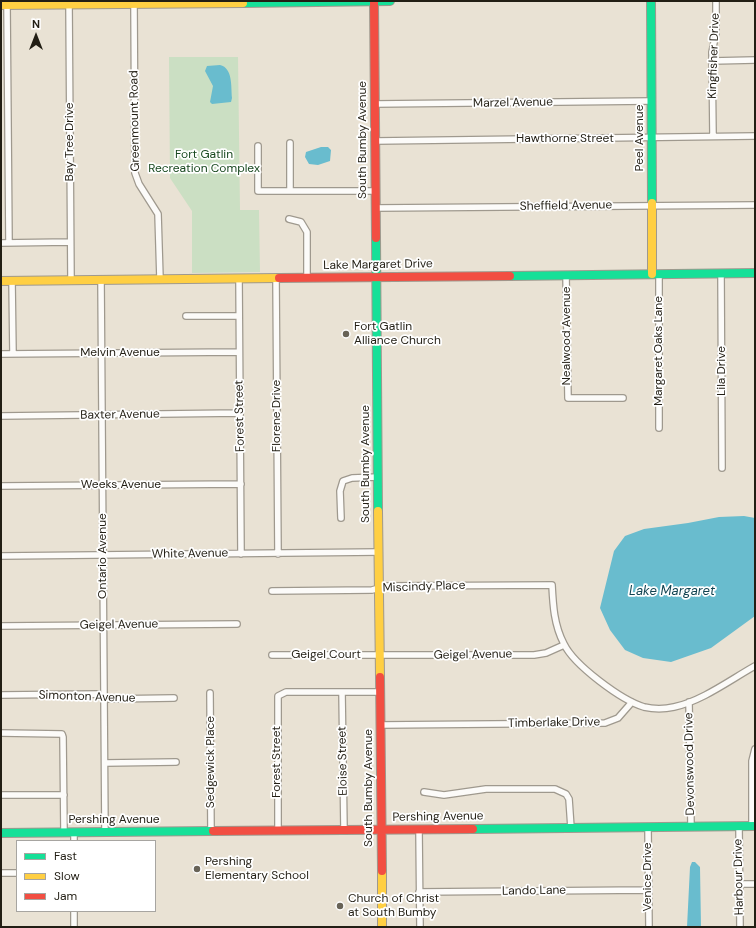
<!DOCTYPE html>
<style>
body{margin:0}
#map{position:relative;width:756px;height:928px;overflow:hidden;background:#e9e2d4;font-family:"DM Sans",sans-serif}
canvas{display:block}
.frame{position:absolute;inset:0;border:2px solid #221e14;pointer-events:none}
.legend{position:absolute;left:16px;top:840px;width:140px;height:72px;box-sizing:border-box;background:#fff;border:1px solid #a7a5a1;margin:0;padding:5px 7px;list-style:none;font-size:12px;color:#221e14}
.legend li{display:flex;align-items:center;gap:8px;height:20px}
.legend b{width:20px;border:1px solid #a7a5a1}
.north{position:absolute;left:16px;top:16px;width:40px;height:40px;-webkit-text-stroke:3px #fff;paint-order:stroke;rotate:0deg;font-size:11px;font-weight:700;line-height:16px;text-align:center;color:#221e14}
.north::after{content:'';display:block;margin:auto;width:14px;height:18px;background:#221e14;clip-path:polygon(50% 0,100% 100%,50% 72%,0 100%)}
</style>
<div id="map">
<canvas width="756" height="928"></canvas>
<div class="frame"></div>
<ul class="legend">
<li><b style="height:5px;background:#16e098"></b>Fast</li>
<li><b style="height:5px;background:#ffcf43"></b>Slow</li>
<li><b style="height:5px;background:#f24e42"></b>Jam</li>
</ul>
<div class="north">N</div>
</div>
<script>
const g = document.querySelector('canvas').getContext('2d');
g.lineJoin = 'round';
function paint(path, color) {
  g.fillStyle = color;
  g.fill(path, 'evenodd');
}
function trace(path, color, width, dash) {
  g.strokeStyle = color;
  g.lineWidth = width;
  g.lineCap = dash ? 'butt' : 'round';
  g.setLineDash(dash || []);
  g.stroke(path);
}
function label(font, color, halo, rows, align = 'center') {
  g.font = font + ' "DM Sans",sans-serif';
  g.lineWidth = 3.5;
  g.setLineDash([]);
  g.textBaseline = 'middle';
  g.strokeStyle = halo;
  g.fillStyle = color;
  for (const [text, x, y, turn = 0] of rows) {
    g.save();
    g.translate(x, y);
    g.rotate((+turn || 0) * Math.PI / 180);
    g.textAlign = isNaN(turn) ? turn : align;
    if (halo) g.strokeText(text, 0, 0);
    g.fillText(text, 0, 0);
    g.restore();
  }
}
const green = new Path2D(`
 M169,57H238L240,210H259L260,272L192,273V211L170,178Z`);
const water = new Path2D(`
 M220,65C233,68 231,87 232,98L231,102L212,104L210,102L213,86L205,71L207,66Z
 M321,147H328L331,150L330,161L318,165L309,164L305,157L306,152Z
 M744,516L755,518V616L711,648L671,662L643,658L625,650L610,630L600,608L614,551L625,536L644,529L688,523L719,517Z
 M692,862H695L700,867L701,927H687L690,867Z`);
const street = new Path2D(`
 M69,4L71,280
 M134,4L135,173L139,184L158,214L160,279
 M7,5L9,243
 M712,61L755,60
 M375,104L651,101
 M713,136L712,52L716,33V1
 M376,141L755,136
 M290,143V191
 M258,146V191H376
 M376,208L755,205
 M289,219L301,222L307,232V278
 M1,243L70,242
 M721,273L722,468
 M659,274V428
 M566,275L568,398H623
 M276,278L278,554
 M239,279L241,554
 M101,280L105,832
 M12,281L13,354
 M186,316H239
 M1,354L239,352
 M1,416L240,413
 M1,486L241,484
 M341,518L340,491L343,481L352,478L378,477
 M1,556L379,552
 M272,591L372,590L387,586L552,585C553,605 554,625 564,644C574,665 621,700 644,707C653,709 665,709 674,707C702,701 730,680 755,666
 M1,626L237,624
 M272,655H534L546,653L564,645
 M342,692L344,830
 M210,693L211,832
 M1,695L97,694L109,699L174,698
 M689,702L691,826
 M381,725L605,723L618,718L632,702
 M1,733L62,734L63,737L64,833
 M105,763L176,762
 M424,792L444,795L486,789H555L566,794L569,799L571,828
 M1,795H64
 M739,826L740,927
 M752,826V761L755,749
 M648,827L649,927
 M419,830L420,927
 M278,831V696L286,692H380
 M74,832V841
 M1,873H17
 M739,884H755
 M419,892L648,890
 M74,911V927`);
const fast = new Path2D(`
 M651,1L652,203
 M243,3L390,1
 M376,238L378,511
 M510,276L755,273
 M473,829L755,826
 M1,833L213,831`);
const slow = new Path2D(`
 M1,5L243,3
 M652,203V274
 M1,281L279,278
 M378,511L380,677
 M382,871V927`);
const jam = new Path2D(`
 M374,1L376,238
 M279,278L510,276
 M380,677L382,871
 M213,831L473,829`);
const markers = [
 [346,334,4,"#686357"],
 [197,869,4,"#686357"],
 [340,906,4,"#686357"]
];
const streetNames = [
 ["Kingfisher Drive",714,56,-88],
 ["Marzel Avenue",513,103,-1],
 ["Greenmount Road",135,121,-91],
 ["Peel Avenue",640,138,-90],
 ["Hawthorne Street",565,139],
 ["South Bumby Avenue",363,140,-90],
 ["Bay Tree Drive",70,142,-90],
 ["Sheffield Avenue",566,206,-1],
 ["Lake Margaret Drive",378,265,-1],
 ["Nealwood Avenue",567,336,-90],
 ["Margaret Oaks Lane",659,351,-90],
 ["Melvin Avenue",120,353],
 ["Lila Drive",722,371,-90],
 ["Baxter Avenue",120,415,-1],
 ["Forest Street",240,416,-91],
 ["Florene Drive",277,416,-90],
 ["South Bumby Avenue",366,464,-90],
 ["Weeks Avenue",121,485],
 ["White Avenue",190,554,-1],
 ["Ontario Avenue",103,556,-90],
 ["Miscindy Place",424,587,-2],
 ["Geigel Avenue",119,625,-1],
 ["Geigel Court",326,655],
 ["Geigel Avenue",473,655,-1],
 ["Simonton Avenue",87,697,2],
 ["Timberlake Drive",554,723,-1],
 ["Eloise Street",343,761,-91],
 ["Sedgewick Place",211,762,-90],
 ["Forest Street",277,762,-90],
 ["Devonswood Drive",690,764,-91],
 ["South Bumby Avenue",369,788,-90],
 ["Pershing Avenue",438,817,-1],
 ["Pershing Avenue",114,820],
 ["Venice Drive",648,877,-90],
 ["Harbour Drive",739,877,-91],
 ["Lando Lane",534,891,-1]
];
const parkNames = [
 ["Fort Gatlin",204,155],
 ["Recreation Complex",204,169]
];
const poiNames = [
 ["Fort Gatlin",354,327],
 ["Alliance Church",354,341],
 ["Pershing",205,862],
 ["Elementary School",205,876],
 ["Church of Christ",348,899],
 ["at South Bumby",348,913]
];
const waterNames = [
 ["Lake Margaret",672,592]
];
paint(green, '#cbdfc3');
paint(water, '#69bcce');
trace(street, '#9f998e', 8);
trace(fast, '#9f998e', 10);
trace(slow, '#9f998e', 10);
trace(jam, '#9f998e', 10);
trace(street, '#fcfbf9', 5.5);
trace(fast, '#16e098', 8);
trace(slow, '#ffcf43', 8);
trace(jam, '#f24e42', 8);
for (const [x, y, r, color] of markers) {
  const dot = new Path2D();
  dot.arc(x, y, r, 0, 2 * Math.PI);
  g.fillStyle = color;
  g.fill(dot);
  trace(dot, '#fff', 1.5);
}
label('12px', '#221e14', '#fff', streetNames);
label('12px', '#18481f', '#fff', parkNames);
label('12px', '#221e14', '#fff', poiNames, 'left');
label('italic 13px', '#114452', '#fff', waterNames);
</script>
